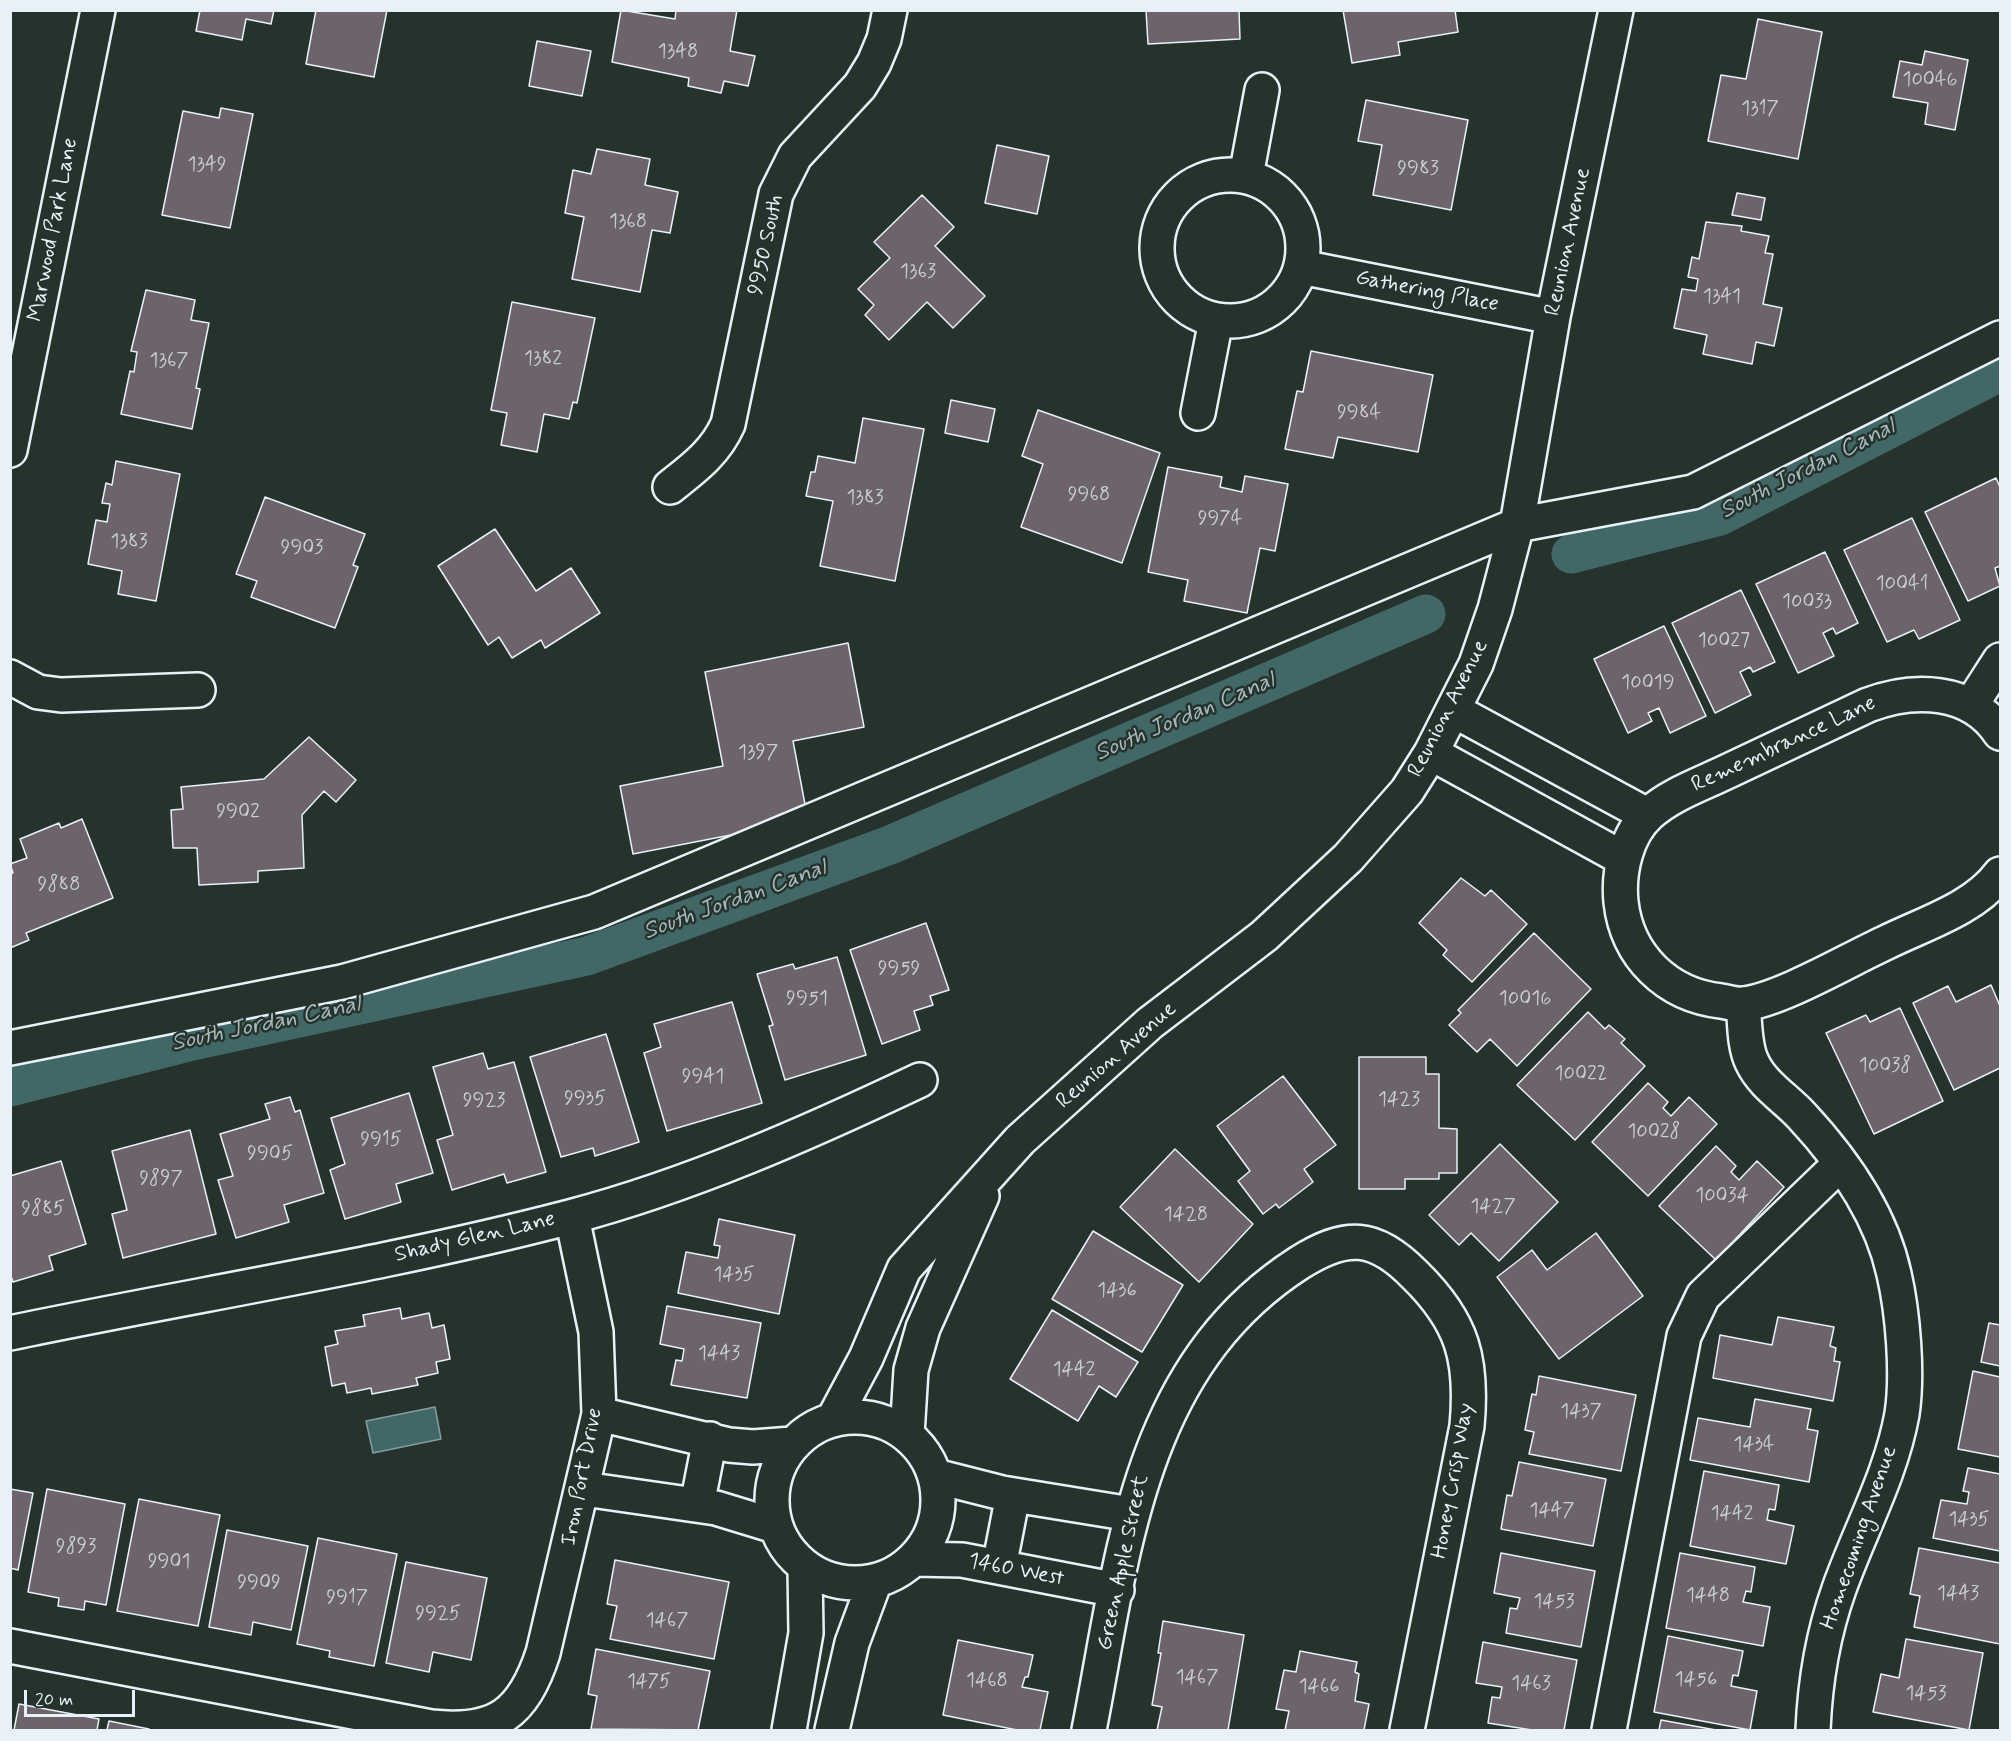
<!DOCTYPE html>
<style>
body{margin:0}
#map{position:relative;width:2011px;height:1741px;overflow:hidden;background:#26332d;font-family:Mynerve,sans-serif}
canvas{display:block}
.frame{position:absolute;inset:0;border:12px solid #e8f1f8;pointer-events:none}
.scale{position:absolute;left:24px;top:1690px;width:111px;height:27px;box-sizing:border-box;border:3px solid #e8f1f8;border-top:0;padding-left:8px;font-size:18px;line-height:21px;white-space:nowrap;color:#e8f1f8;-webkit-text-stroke:4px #26332d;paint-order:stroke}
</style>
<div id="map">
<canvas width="2011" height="1741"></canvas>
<div class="frame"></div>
<div class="scale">20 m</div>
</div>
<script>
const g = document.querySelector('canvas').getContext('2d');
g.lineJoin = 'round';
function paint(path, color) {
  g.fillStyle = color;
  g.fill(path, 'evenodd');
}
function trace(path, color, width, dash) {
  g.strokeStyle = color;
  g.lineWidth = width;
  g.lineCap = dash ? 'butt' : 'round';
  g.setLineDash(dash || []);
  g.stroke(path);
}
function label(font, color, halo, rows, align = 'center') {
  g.font = font + ' Mynerve,sans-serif';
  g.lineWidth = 5;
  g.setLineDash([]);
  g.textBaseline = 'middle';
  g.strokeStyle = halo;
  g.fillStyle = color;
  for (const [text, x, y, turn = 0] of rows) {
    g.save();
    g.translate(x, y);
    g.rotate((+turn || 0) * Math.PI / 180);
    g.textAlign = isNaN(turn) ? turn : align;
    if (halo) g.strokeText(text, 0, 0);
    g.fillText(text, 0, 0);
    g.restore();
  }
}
const water = new Path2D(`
 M435,1407L441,1439L373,1453L366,1421Z`);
const canal = new Path2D(`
 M1571,554L1720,516L2000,372
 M10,1087L188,1042L587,956L890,845L1426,614`);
const building = new Path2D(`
 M200,10H274L271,24L246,19L242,40L196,31Z
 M316,10H387L374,77L306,64Z
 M621,10L675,19L676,10H737L730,51L755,56L748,86L724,81L721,93L688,86L689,78L612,62Z
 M1146,10H1239L1240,39L1148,44Z
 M1343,10H1455L1458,32L1398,42L1400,55L1352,63Z
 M1758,19L1822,32L1798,159L1708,141L1721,75L1746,79Z
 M537,41L591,51L582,96L529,86Z
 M1925,51L1968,60L1955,130L1925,124L1928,103L1893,97L1900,61L1922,65Z
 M1366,100L1468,120L1451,210L1373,195L1382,145L1358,141Z
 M221,108L253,114L230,228L162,215L183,111L219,118Z
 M997,145L1049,156L1037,214L985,203Z
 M597,149L650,159L645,185L678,192L670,233L652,230L640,292L572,279L584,217L565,213L573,170L591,174Z
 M1737,193L1765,198L1761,220L1732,215Z
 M922,195L954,227L935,246L985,296L953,328L927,302L889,340L865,315L874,305L858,289L890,258L874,242Z
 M1706,222L1742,226L1741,231L1769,236L1765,253L1773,254L1763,304L1782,308L1774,346L1756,342L1752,364L1703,354L1707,335L1674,328L1682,289L1696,291L1698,279L1688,277L1692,257L1699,259Z
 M146,290L195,300L191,320L209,323L196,388L200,389L192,429L121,414L130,371L134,372L137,352L131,351Z
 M512,302L595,318L577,403L573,402L569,419L544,414L537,452L501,445L507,413L491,410Z
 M1311,351L1433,375L1418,452L1338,437L1333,458L1285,449L1297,391L1303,392Z
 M951,400L995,409L988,442L945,433Z
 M1038,410L1160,453L1122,563L1021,527L1043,464L1022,456Z
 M863,418L924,429L895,581L820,566L833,501L806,496L811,472H815L818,456L855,463Z
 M116,461L180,474L156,601L118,594L122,571L88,564L96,520L107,522L110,504L102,503L106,483L112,485Z
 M1168,467L1222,477L1220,487L1242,492L1245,476L1288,484L1275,551L1260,548L1247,613L1184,601L1188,580L1148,572Z
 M1996,478L2000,487V566L1995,568L2000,586L1968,601L1925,512Z
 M265,497L365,534L353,565L358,567L335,628L251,597L257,581L236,574Z
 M1912,518L1960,620L1919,639L1914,630L1887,642L1844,550Z
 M495,529L536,591L571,568L600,613L545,648L541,640L512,658L499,637L488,645L438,566Z
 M1825,552L1858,623L1836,634L1833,628L1823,633L1834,656L1798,673L1756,584Z
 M1741,590L1775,662L1753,672L1750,667L1740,672L1751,695L1715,713L1672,623Z
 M1664,626L1706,716L1670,733L1659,708L1648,713L1652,721L1628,733L1594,659Z
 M848,643L864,727L793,741L808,820L633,854L620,786L723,766L705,672Z
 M309,737L356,780L336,802L324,791L302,815L304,868L258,871V882L199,885L197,848H173L171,810L183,809L181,787L264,779Z
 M82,819L113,898L26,933L29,940L10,948V874L13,873L10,864L27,858L20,839L59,823L61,828Z
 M1461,878L1485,896L1491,890L1527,924L1472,982L1443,955L1447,950L1419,923Z
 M926,923L949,990L930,996L933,1005L914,1011L920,1030L882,1044L850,950Z
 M1534,933L1591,989L1517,1066L1490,1039L1477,1052L1449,1025L1461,1013L1458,1010Z
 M837,957L866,1055L785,1080L769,1026L773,1025L757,974L793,964L795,969Z
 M1991,985L2000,1006V1068L1954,1090L1913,1003L1948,986L1956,1002Z
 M732,1002L762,1103L667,1131L644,1053L661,1047L654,1024Z
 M1900,1008L1943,1101L1874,1134L1826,1033L1866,1015L1870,1022Z
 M1588,1012L1605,1029L1609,1025L1625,1039L1621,1043L1645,1066L1575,1140L1517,1085Z
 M606,1034L639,1142L595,1156L593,1148L561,1157L530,1057Z
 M483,1053L488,1069L514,1062L546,1172L507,1183L504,1174L452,1190L437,1140L453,1135L433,1067Z
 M1359,1057H1426V1074H1439V1128L1457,1129V1173H1439V1179H1405V1189H1359Z
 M1283,1076L1336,1145L1304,1169L1313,1182L1279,1208L1276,1204L1263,1214L1238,1181L1250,1171L1217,1126Z
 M1648,1083L1668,1102L1663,1108L1671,1116L1689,1097L1717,1124L1648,1196L1592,1142Z
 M409,1093L433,1173L396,1184L401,1202L345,1219L330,1170L345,1164L331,1118Z
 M290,1097L295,1112L300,1110L324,1193L284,1205L289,1222L236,1238L218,1180L233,1176L220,1134L270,1119L265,1104Z
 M190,1130L216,1234L123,1258L112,1214L127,1210L112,1151Z
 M1500,1144L1558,1202L1499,1261L1471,1233L1459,1245L1429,1215Z
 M1716,1146L1736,1166L1731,1172L1739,1180L1757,1161L1784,1187L1716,1260L1659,1206Z
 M1175,1149L1253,1224L1199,1282L1120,1207Z
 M61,1161L86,1244L49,1256L53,1270L13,1282L10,1273V1176Z
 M719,1219L795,1235L779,1314L678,1293L686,1252L718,1258L720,1246L714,1245Z
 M1093,1231L1183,1285L1142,1352L1052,1299Z
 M1596,1233L1643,1296L1559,1359L1497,1277L1532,1250L1547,1270Z
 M667,1306L761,1323L747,1398L671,1385L676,1360L682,1361L684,1349L660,1344Z
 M400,1308L402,1319L429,1313L432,1328L444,1325L450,1359L436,1362L438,1373L416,1378L418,1385L372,1394L371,1388L347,1393L345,1383L332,1386L325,1347L338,1344L335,1331L365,1326L363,1315Z
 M1052,1310L1138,1362L1116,1397L1099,1386L1078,1421L1010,1379Z
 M1778,1317L1834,1327L1830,1346L1836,1348L1834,1361L1840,1362L1833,1401L1713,1378L1720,1335L1772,1345Z
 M1989,1323L2000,1325V1366L1981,1362Z
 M1973,1371L2000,1377V1457L1958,1449Z
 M1539,1376L1636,1395L1621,1471L1529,1454L1534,1432L1525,1430L1532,1394L1536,1395Z
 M1755,1399L1811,1409L1807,1429L1818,1431L1809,1482L1690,1460L1698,1418L1750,1427Z
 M1519,1462L1606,1479L1593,1546L1501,1529L1507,1495L1512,1496Z
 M1968,1468L2000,1474V1551L1933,1538L1941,1500L1967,1504L1969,1492L1963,1491Z
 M1704,1471L1779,1485L1775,1510L1769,1509L1767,1520L1794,1526L1786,1564L1690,1546Z
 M10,1489L33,1493L18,1570L10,1568Z
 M47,1489L125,1504L106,1605L85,1601L84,1610L58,1606L59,1598L28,1592Z
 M139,1499L220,1515L198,1626L117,1611Z
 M227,1530L308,1546L291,1630L253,1622L251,1635L209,1627Z
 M318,1538L397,1554L374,1666L329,1657L330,1651L297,1644Z
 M1919,1548L2000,1563V1644L1914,1627L1920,1596L1910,1594Z
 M1501,1553L1595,1571L1581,1647L1506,1633L1510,1608L1517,1609L1520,1598L1494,1593Z
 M1680,1553L1755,1567L1751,1592L1746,1591L1743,1602L1770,1607L1763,1646L1666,1628Z
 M615,1560L729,1582L714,1659L610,1639L617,1606L607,1604Z
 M406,1562L487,1578L471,1660L433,1652L429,1672L386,1663Z
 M1163,1621L1244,1635L1228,1730H1157L1162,1707L1152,1705L1161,1653H1158Z
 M1668,1636L1743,1651L1738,1676L1733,1675L1731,1686L1757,1691L1750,1730L1654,1712Z
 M1906,1639L1983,1653L1969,1730L1873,1712L1881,1674L1899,1678Z
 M958,1640L1033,1655L1028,1677H1025L1022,1687L1048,1692L1040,1730H1017L943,1715Z
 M1483,1642L1577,1660L1564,1730H1532L1488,1723L1492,1697L1500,1698L1502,1687L1476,1683Z
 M596,1649L710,1671L698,1730L591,1729L597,1696L588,1694Z
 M1300,1651L1357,1662L1355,1672L1359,1674L1355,1701L1369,1704L1364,1730H1285L1289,1711L1276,1709L1284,1670L1296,1672Z
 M19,1704L99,1719L97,1730H14Z
 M1661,1720L1716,1730H1659Z
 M109,1721L149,1729V1730H107Z`);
const minor = new Path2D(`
 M1157 248a73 73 0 1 1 146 0a73 73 0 1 1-146 0Z
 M1246,176L1262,90
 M1301,267L1553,317
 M1198,413L1216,320
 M10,450L98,10
 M670,487C694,468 715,453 728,424L776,194L795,156L860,86L874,63L884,39L890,10
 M10,677L38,692L61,695L198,690
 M1971,705L2000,660
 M1453,710L1647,815
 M2000,733C1970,688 1913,688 1868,705C1820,728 1772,750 1724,773C1699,785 1670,795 1649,814C1626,835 1618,872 1621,902C1627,956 1667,995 1721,1001C1728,1002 1737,1005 1744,1004C1782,999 1848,960 1885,943C1923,924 1974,909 2000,874
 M1431,753L1624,859
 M1743,1004C1745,1022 1744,1046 1752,1062C1762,1084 1785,1098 1801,1115C1842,1159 1881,1214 1894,1274C1903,1313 1908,1374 1902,1414C1891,1475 1860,1530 1839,1589C1823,1634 1815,1682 1813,1730
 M10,1048L342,982L594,912L1517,525L1693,492L2000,338
 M10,1333C197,1294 386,1265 570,1217C691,1185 808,1133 920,1080
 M599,1414L729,1445L753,1447L792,1444
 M772 1500a83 83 0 1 1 166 0a83 83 0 1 1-166 0Z
 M833,1420L866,1358L904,1269L1020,1140L1150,1023L1264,936L1348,858L1407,791L1431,753L1476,664L1495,609L1517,525L1553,317L1616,10
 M907,1435L911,1370L923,1328L982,1196
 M935,1476L1002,1493L1131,1514
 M584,1489L716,1508L775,1526
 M697,1505L710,1439
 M914,1559L962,1560L1117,1590
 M999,1567L1013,1495
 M10,1646L431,1727C496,1734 523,1714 543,1653L599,1414L596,1332L572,1217
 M789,1730L806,1633L805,1568
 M832,1730L852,1643L875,1581
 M1089,1730C1123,1558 1136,1368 1299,1263C1346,1233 1375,1234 1415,1275C1463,1322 1473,1360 1467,1426L1407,1730
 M1609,1730L1684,1336L1703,1296L1840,1164`);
const numberNames = [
 ["1348",678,53],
 ["10046",1930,81],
 ["1317",1760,110],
 ["1349",207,166],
 ["9983",1418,170],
 ["1368",628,223],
 ["1363",918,273],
 ["1341",1722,298],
 ["1382",543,360],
 ["1367",169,362],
 ["9984",1359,414],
 ["9968",1089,496],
 ["1383",865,499],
 ["9974",1220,520],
 ["1383",129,543],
 ["9903",302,549],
 ["10041",1902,585],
 ["10033",1807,603],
 ["10027",1724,642],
 ["10019",1648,684],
 ["1397",758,754],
 ["9902",238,813],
 ["9888",59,886],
 ["9959",899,970],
 ["9951",807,1000],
 ["10016",1525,1000],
 ["10038",1885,1067],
 ["10022",1581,1075],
 ["9941",703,1078],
 ["9935",585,1100],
 ["1423",1399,1101],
 ["9923",484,1102],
 ["10028",1654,1133],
 ["9915",381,1141],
 ["9905",270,1155],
 ["9897",161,1180],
 ["10034",1722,1197],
 ["1427",1493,1208],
 ["9885",43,1210],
 ["1428",1186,1216],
 ["1435",734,1276],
 ["1436",1117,1292],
 ["1443",719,1355],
 ["1442",1074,1371],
 ["1437",1581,1413],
 ["1434",1754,1446],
 ["1447",1552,1512],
 ["1442",1732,1515],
 ["1435",1969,1521],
 ["9893",76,1548],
 ["9901",169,1563],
 ["9909",259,1584],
 ["1443",1958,1595],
 ["1448",1708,1597],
 ["9917",347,1599],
 ["1453",1554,1603],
 ["9925",438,1615],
 ["1467",667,1622],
 ["1467",1197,1679],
 ["1456",1696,1681],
 ["1468",987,1682],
 ["1475",649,1683],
 ["1463",1531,1685],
 ["1466",1319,1688],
 ["1453",1926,1695]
];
const streetNames = [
 ["Marwood Park Lane",54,230,-79],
 ["Reunion Avenue",1569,242,-78],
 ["9950 South",767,245,-78],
 ["Gathering Place",1427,292,11],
 ["Reunion Avenue",1449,709,-63],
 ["Remembrance Lane",1784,745,-25],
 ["Reunion Avenue",1117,1056,-41],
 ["Shady Glen Lane",475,1238,-13],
 ["Iron Port Drive",583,1477,-79],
 ["Honey Crisp Way",1454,1481,-80],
 ["Homecoming Avenue",1860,1538,-71],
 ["Green Apple Street",1124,1563,-78],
 ["1460 West",1016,1571,11]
];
const waterNames = [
 ["South Jordan Canal",1808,470,-27],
 ["South Jordan Canal",1185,718,-23],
 ["South Jordan Canal",735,901,-20],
 ["South Jordan Canal",266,1025,-12]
];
paint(water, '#426767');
trace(water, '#849ea1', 1.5);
trace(canal, '#426767', 39);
paint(building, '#6d646b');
trace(building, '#e8f1f8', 1.5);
trace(minor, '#e8f1f8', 38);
trace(minor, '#26332d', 33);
label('20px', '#c9ced5', null, numberNames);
label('22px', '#e8f1f8', '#26332d', streetNames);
label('italic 24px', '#a6babe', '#26332d', waterNames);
</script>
